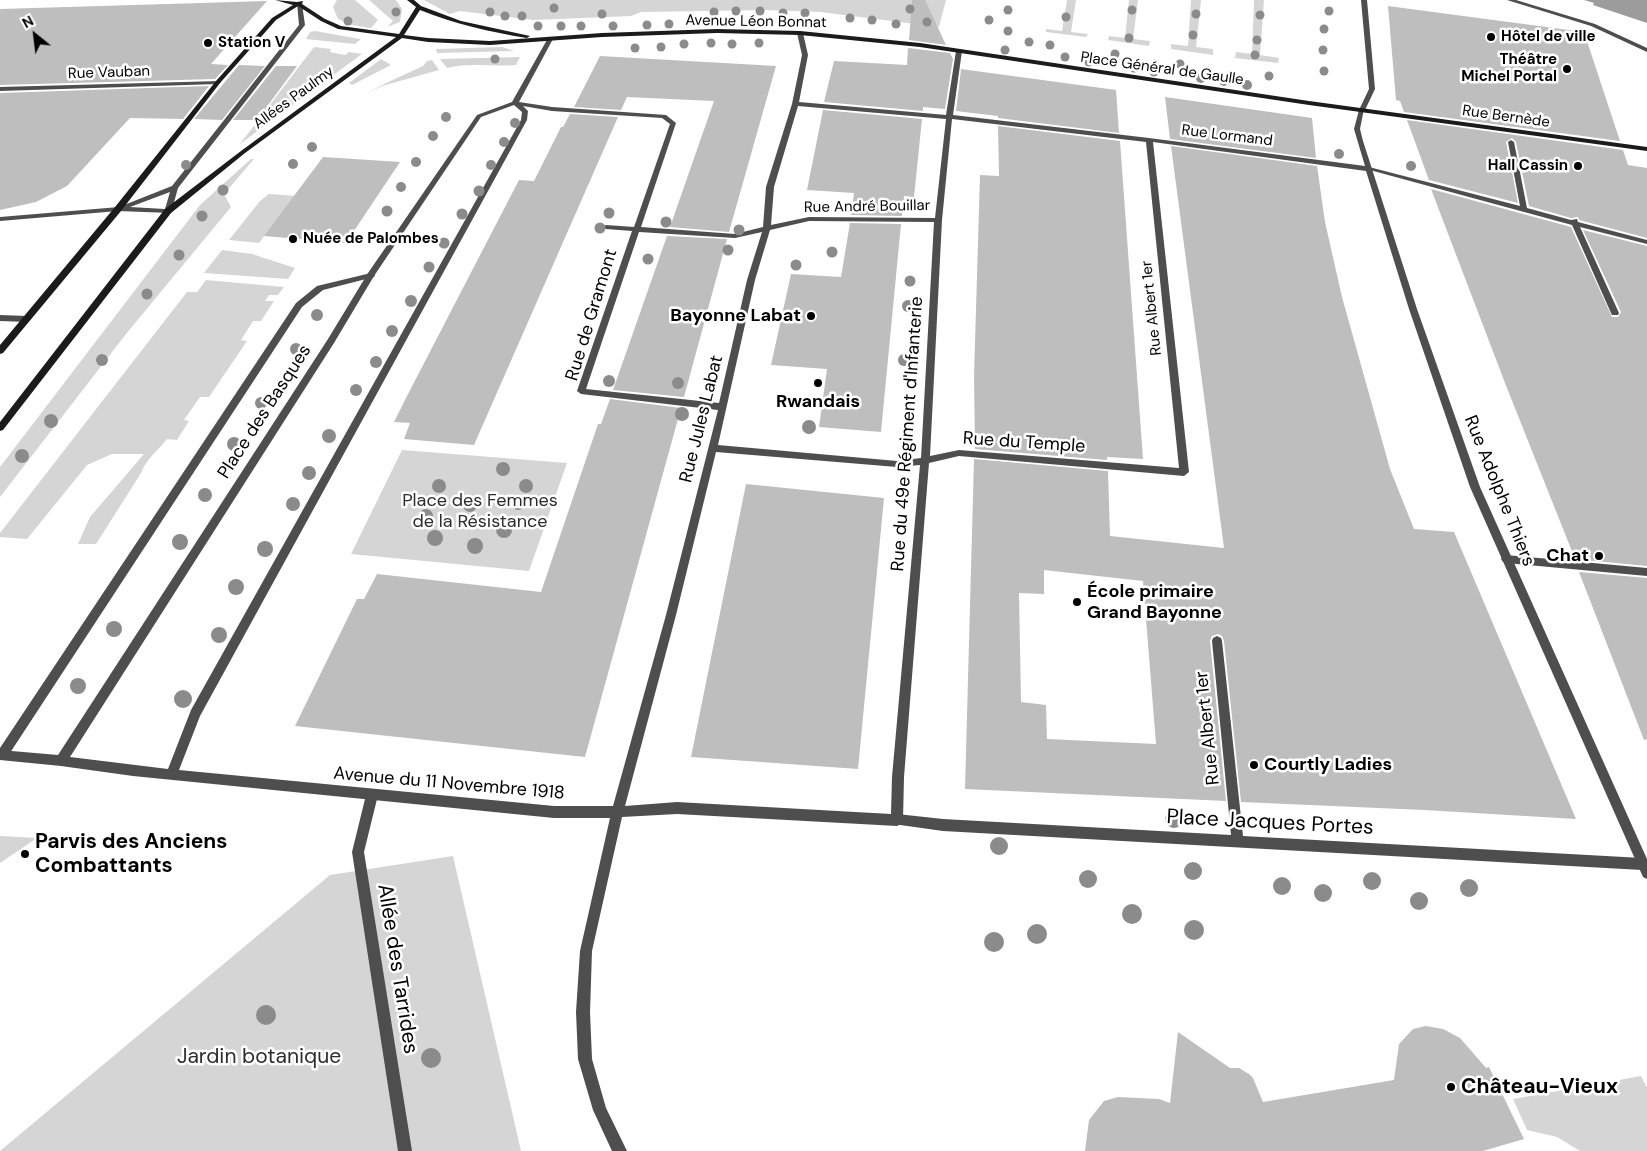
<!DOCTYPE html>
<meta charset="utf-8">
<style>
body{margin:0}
#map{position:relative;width:1647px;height:1151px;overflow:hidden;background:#fff;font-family:"DM Sans",sans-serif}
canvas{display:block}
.north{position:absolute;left:10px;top:10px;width:50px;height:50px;-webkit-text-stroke:4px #fff;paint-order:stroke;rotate:331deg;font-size:14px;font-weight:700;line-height:20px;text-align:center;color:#000}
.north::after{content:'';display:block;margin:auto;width:18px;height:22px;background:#000;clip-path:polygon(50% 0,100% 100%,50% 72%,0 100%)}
</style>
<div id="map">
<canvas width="1647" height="1151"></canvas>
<div class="north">N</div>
</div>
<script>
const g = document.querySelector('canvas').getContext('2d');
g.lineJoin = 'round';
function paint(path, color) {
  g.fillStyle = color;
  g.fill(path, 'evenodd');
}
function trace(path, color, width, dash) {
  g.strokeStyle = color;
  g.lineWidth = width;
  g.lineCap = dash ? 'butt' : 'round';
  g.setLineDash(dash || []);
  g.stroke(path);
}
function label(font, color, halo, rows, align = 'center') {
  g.font = font + ' "DM Sans",sans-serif';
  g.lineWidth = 5;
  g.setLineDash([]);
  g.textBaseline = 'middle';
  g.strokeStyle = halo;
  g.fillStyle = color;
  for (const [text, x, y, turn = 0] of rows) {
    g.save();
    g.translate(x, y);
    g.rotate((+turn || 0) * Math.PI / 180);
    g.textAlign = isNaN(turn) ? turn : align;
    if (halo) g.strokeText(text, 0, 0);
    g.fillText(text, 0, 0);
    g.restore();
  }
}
const green = new Path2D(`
 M337,0H355L378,20L371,28L352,25L338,19L333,7Z
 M369,0H396L402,9L400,22L387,27L393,21Z
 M424,0H946L939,27L820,12L766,10L641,12L631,16L533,20L460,11L450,14Z
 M1067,0H1076L1071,32L1088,34L1086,37L1046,32V29L1062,31Z
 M1129,0H1138L1133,39L1150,41L1149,46L1108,40L1109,36L1125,38Z
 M1191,0H1201L1196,47L1213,49V55L1171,49V44L1188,46Z
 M1254,0H1264L1260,55L1279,58L1278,63L1235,58L1236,52L1252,54Z
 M315,31L360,39V40L355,44L306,39L310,32Z
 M314,47L331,49L330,52L345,55L349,52L362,54L240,144Z
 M502,47L514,51L437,53L436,49Z
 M520,57L516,65C491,67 471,62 447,68L440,59Z
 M381,59L391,65L352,85L349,83Z
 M432,60L439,70L382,86L365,94L384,84L423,66L427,61Z
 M251,159H254L224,194L231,207L126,334L0,497V467L200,205Z
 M269,194L297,196L294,197L259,243L229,240L260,201Z
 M222,250L252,254L295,268L288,279L204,273Z
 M206,280L284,287L278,295H269L265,301H274L261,321H253L241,340L247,341L209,397H200L184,420L189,421L177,440L167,439C158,451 146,459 141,473L96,544H78L90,517L144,454H112L87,465L27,539L0,537V533L187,292H197Z
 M402,450L567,463L529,571L351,554Z
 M0,836L37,838L0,863Z
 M453,856L521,1151H0L330,875Z
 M1641,1076L1647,1088V1151H1580L1557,1137L1527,1130L1513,1099Z`);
const water = new Path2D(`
 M1584,0H1647V23L1593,5L1594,3Z`);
const building = new Path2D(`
 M912,0H925L946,45L909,40Z
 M267,1L211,64L228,65L215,79L0,85V9Z
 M1388,6L1584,32L1620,141L1404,112L1400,101L1396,100Z
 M908,48L950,53L953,59L945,109L923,107V111L824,102L834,61L907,65Z
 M600,56L776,66L729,232L670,227L714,101L627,97L621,110L574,107Z
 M239,65L265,66L222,120L194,119Z
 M276,66H297L257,120H233Z
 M961,69L1116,90L1119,133L998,118V116L956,111Z
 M209,86L183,119L130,118L67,186L36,202L0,210V93Z
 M1165,97L1312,118L1316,158L1170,139Z
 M823,110L922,119L914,197L904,196L902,216L851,215L854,193L807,190Z
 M570,114L618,117L474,445L404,439L410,423L394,422L407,396L519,180L534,181L561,127H563Z
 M1407,120L1623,150L1628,165L1647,168V238L1579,220L1578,217L1571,218L1529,206L1516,142L1512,138L1506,142L1518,203L1429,180Z
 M998,126L1120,141L1143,459L1107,457V460L975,449L974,377L980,175L999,176Z
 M1171,146L1317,166L1325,222L1342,297L1390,469L1414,529L1454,532L1576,819L1424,810L1241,802L1224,641L1222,636L1218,634L1212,636L1210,641L1226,801L965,789L974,459L1108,471L1110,536L1224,548ZM1044,570L1143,581L1156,744L1047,739L1046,705L1021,702L1019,593L1044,594Z
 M323,157L400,162L346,243L264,236Z
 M1431,189L1571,227L1612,317H1618L1621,312L1583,230L1647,246V566L1575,559L1505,383Z
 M850,223L901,224L881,432L819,427L827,369L771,365L791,274L841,277Z
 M667,236L727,239L684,397L613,390Z
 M610,399L681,408L585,757L295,726L357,599H364L377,574L541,592L598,424H601Z
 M746,484L884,498L858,769L691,757Z
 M1579,572L1647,578V739L1644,740Z
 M1426,1026L1443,1029L1460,1038L1486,1068L1489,1067L1524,1139L1483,1151H1085L1089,1120L1104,1101L1118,1097L1159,1099L1170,1103L1178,1032L1230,1068H1239L1249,1074L1253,1078L1263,1102L1394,1080L1399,1044L1413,1029Z`);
const service = new Path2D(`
 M1361,0H1367L1375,89L1365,110L1362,112L1359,110L1369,89Z
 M1507,0H1516L1595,24L1647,48V52L1591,26Z
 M297,3L302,4L305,25L178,188L171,213L118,211L0,221V217L119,207L172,186L299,25ZM170,192L165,209L130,207Z
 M371,273L375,275L374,277L323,290L302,307L6,759L0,760V748L296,303L317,286Z`);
const pedestrian = new Path2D(`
 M1511,140L1514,142L1527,208L1571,220L1577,219L1578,222L1647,240V244L1580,227L1619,313L1618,315H1612L1611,313L1572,225L1366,169L1369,167L1520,206L1508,142Z
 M1506,555L1647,568V576L1506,563L1503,562L1501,559L1503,556Z
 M1217,636L1221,638L1222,641L1243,836L1642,858L1646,860V868L1642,870L943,831L893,824L891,820L893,816L897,814L943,819L1231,835L1212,641L1213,638Z
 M372,789L376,791L378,795L364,852L412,1151H398L352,852L366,795L368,791Z`);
const minor = new Path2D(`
 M800,31L803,33L808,55L799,102L946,115L956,51L959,49L962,51L953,115L1149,138L1365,166L1354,129L1359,110L1364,109L1360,129L1363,141L1417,309L1480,487L1647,859V879L1643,877L1470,487L1409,309L1366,171L1153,142L1189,472L1184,476L959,456L929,463L904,777L903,820L901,824L897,826L677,814L622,817L592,951L590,1012L592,1059L606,1108L627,1151H612L593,1110L578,1059L576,1012L580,951L610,818H554L133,776L61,766L0,760V750L58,755L328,339L368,273L477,115L512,102L548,38L553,39L519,102L552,107L666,115L676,123L641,227L735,234L763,227L766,187L792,104L802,55L797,33ZM514,105L522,112L521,120L191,710L168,769L70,757L334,343L374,276L481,117ZM523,106L552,111L662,118L670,124L634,227L606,225L602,227L606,229L632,231L577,391L581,394L718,410L666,615L613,806H554L179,770L200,716L527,120L528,111ZM798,106L946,119L935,218L809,217L771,225L774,187ZM952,119L1146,142L1179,468L959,450L930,456L942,220ZM809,221L934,222L921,458L897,461L718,445L755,280L770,230ZM639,232L735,238L762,232L747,280L719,403L586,389ZM716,452L897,467L920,465L892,777L891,814L677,802L625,806L676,615Z
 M220,81L221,82L218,84L0,91V87Z
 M0,315L27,316L31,319L27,322L0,321Z`);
const secondary = new Path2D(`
 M275,0L297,2L303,1L302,4L325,19L341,26L399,34L416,7L407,0H414L421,6L461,21L530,36L527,38C490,32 455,24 420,10L404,35L428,38L490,41L602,33L717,29L800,31L920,43L1309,101L1647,147V151L1309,105L920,47L800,35L717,33L602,37L490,45L428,42L402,38L245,153L171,213L3,430L0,431V422L165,209L241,151L396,37L338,29L321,21L298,6L276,20L220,83L121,211L3,353L0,354V345L115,207L216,81L272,18L293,5Z`);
const trees = [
 [554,8,4.5],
 [910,9,4.5],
 [1008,10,4.5],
 [1132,10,4.5],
 [736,11,4.5],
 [760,11,4.5],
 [1329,11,4.5],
 [396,12,4.5],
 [490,12,4.5],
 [714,12,4.5],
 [783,13,4.5],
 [805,13,4.5],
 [602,14,4.5],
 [1196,14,4.5],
 [1260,15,4.5],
 [505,16,4.5],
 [522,16,4.5],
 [1066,17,4.5],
 [850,18,4.5],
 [872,20,4.5],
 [989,20,4.5],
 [348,21,4.5],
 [927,22,4.5],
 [669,24,4.5],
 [896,24,4.5],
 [647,25,4.5],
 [538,26,4.5],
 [561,26,4.5],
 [581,26,4.5],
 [613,26,4.5],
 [1324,29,4.5],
 [1008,31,4.5],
 [1193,35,4.5],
 [1129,38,4.5],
 [1257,40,4.5],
 [1029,42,4.5],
 [711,43,4.5],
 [759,43,4.5],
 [684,44,4.5],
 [732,44,4.5],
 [1050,45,4.5],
 [661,47,4.5],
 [635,48,4.5],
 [1005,50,4.5],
 [1323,50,4.5],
 [1115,54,4.5],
 [1255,55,4.5],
 [1065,57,4.5],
 [495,59,4.5],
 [1089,62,4.5],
 [1180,64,4.5],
 [1134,68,4.5],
 [1324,71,4.5],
 [1154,72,4.5],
 [1269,76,4.5],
 [1201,78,5],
 [1224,81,5],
 [1247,85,5],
 [446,117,5],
 [515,123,5],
 [433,136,5],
 [504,142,5],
 [312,147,5],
 [1339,154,5],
 [416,162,5],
 [293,164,5],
 [186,165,5],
 [491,165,5],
 [1411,166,5],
 [401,187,5],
 [223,190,5.5],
 [479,191,5.5],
 [387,211,5.5],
 [609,213,5.5],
 [462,214,5.5],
 [202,216,5.5],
 [666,222,5.5],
 [600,228,5.5],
 [739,230,5.5],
 [444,243,5.5],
 [728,250,5.5],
 [832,252,5.5],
 [179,255,5.5],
 [648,259,5.5],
 [796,265,5.5],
 [429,267,5.5],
 [910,281,5.5],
 [147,294,5.5],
 [411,301,6],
 [908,306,6],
 [317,315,6],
 [392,331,6],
 [296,349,6],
 [102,360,6],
 [904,360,6],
 [376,362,6],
 [609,381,6],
 [678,383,6],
 [356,390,6],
 [261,403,6],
 [682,414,7],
 [51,421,7],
 [809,427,7],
 [329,436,7],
 [234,444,7],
 [22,456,7],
 [503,469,7],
 [309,473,7],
 [439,486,7],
 [526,486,7],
 [205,495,7],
 [518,503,7],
 [293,504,7],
 [470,505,7],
 [426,516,7],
 [504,530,8],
 [435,538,8],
 [180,542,8],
 [475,546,8],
 [265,549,8],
 [236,587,8],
 [114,629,8],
 [219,635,8],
 [78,686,8],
 [183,699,9],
 [1174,819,9],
 [999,846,9],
 [1193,871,9],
 [1088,879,9],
 [1372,881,9],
 [1282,886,9],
 [1469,888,9],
 [1323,893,9],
 [1419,901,9],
 [1132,914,10],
 [1194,930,10],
 [1037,934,10],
 [994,942,10],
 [266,1015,10],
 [431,1058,10]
];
const markers = [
 [1491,37,5,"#000"],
 [208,43,5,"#000"],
 [1567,69,5,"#000"],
 [1578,166,5,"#000"],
 [293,239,5,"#000"],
 [811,316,5,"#000"],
 [818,383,5,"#000"],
 [1599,556,5,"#000"],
 [1077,602,5,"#000"],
 [1254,765,5,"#000"],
 [25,854,5,"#000"],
 [1451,1087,5,"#000"]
];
const farStreetnames = [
 ["Avenue Léon Bonnat",756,22,1],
 ["Place Général de Gaulle",1162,69,8],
 ["Rue Vauban",109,73,-2],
 ["Allées Paulmy",294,98,-36],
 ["Rue Bernède",1506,117,8],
 ["Rue Lormand",1227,136,7],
 ["Rue André Bouillar",867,207,-1],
 ["Rue Albert 1er",1152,308,-96]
];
const farPoinames = [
 ["Hôtel de ville",1501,37],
 ["Station V",218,43],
 ["Théâtre",1557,60,"right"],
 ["Michel Portal",1557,77,"right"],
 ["Hall Cassin",1568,166,"right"],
 ["Nuée de Palombes",303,239]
];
const streetNames = [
 ["Rue de Gramont",592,315,-73],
 ["Place des Basques",265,412,-57],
 ["Rue Jules Labat",702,419,-76],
 ["Rue du 49e Régiment d'Infanterie",908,434,-86],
 ["Rue du Temple",1024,443,4],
 ["Rue Adolphe Thiers",1499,491,68],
 ["Rue Albert 1er",1208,728,-96],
 ["Avenue du 11 Novembre 1918",449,784,5]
];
const poiNames = [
 ["Bayonne Labat",801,316],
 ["Rwandais",818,402,"center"],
 ["Chat",1589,556],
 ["École primaire",1087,592,"left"],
 ["Grand Bayonne",1087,613,"left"],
 ["Courtly Ladies",1264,765,"left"]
];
const parkNames = [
 ["Place des Femmes",480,501],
 ["de la Résistance",480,522]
];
const nearStreetnames = [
 ["Place Jacques Portes",1270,823,3],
 ["Allée des Tarrides",397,969,81]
];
const nearPoinames = [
 ["Parvis des Anciens",35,842],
 ["Combattants",35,866],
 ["Château-Vieux",1461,1087]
];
const nearParknames = [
 ["Jardin botanique",259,1057]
];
paint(green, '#d5d5d5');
paint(water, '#9c9c9c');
paint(building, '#bebebe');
paint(service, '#4e4e4e');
paint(pedestrian, '#4e4e4e');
paint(minor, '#4e4e4e');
paint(secondary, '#1b1b1b');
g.fillStyle = '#8b8b8b';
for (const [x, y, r] of trees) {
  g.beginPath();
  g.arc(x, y, r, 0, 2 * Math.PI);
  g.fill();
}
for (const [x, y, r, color] of markers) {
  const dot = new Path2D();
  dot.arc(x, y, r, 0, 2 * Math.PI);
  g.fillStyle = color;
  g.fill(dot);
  trace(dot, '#fff', 2);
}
label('15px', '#000', '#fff', farStreetnames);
label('bold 15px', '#000', '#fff', farPoinames, 'left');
label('18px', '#000', '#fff', streetNames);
label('bold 18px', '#000', '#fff', poiNames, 'right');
label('18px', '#2c2c2c', '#fff', parkNames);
label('21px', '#000', '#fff', nearStreetnames);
label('bold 21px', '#000', '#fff', nearPoinames, 'left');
label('21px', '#2c2c2c', '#fff', nearParknames);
</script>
